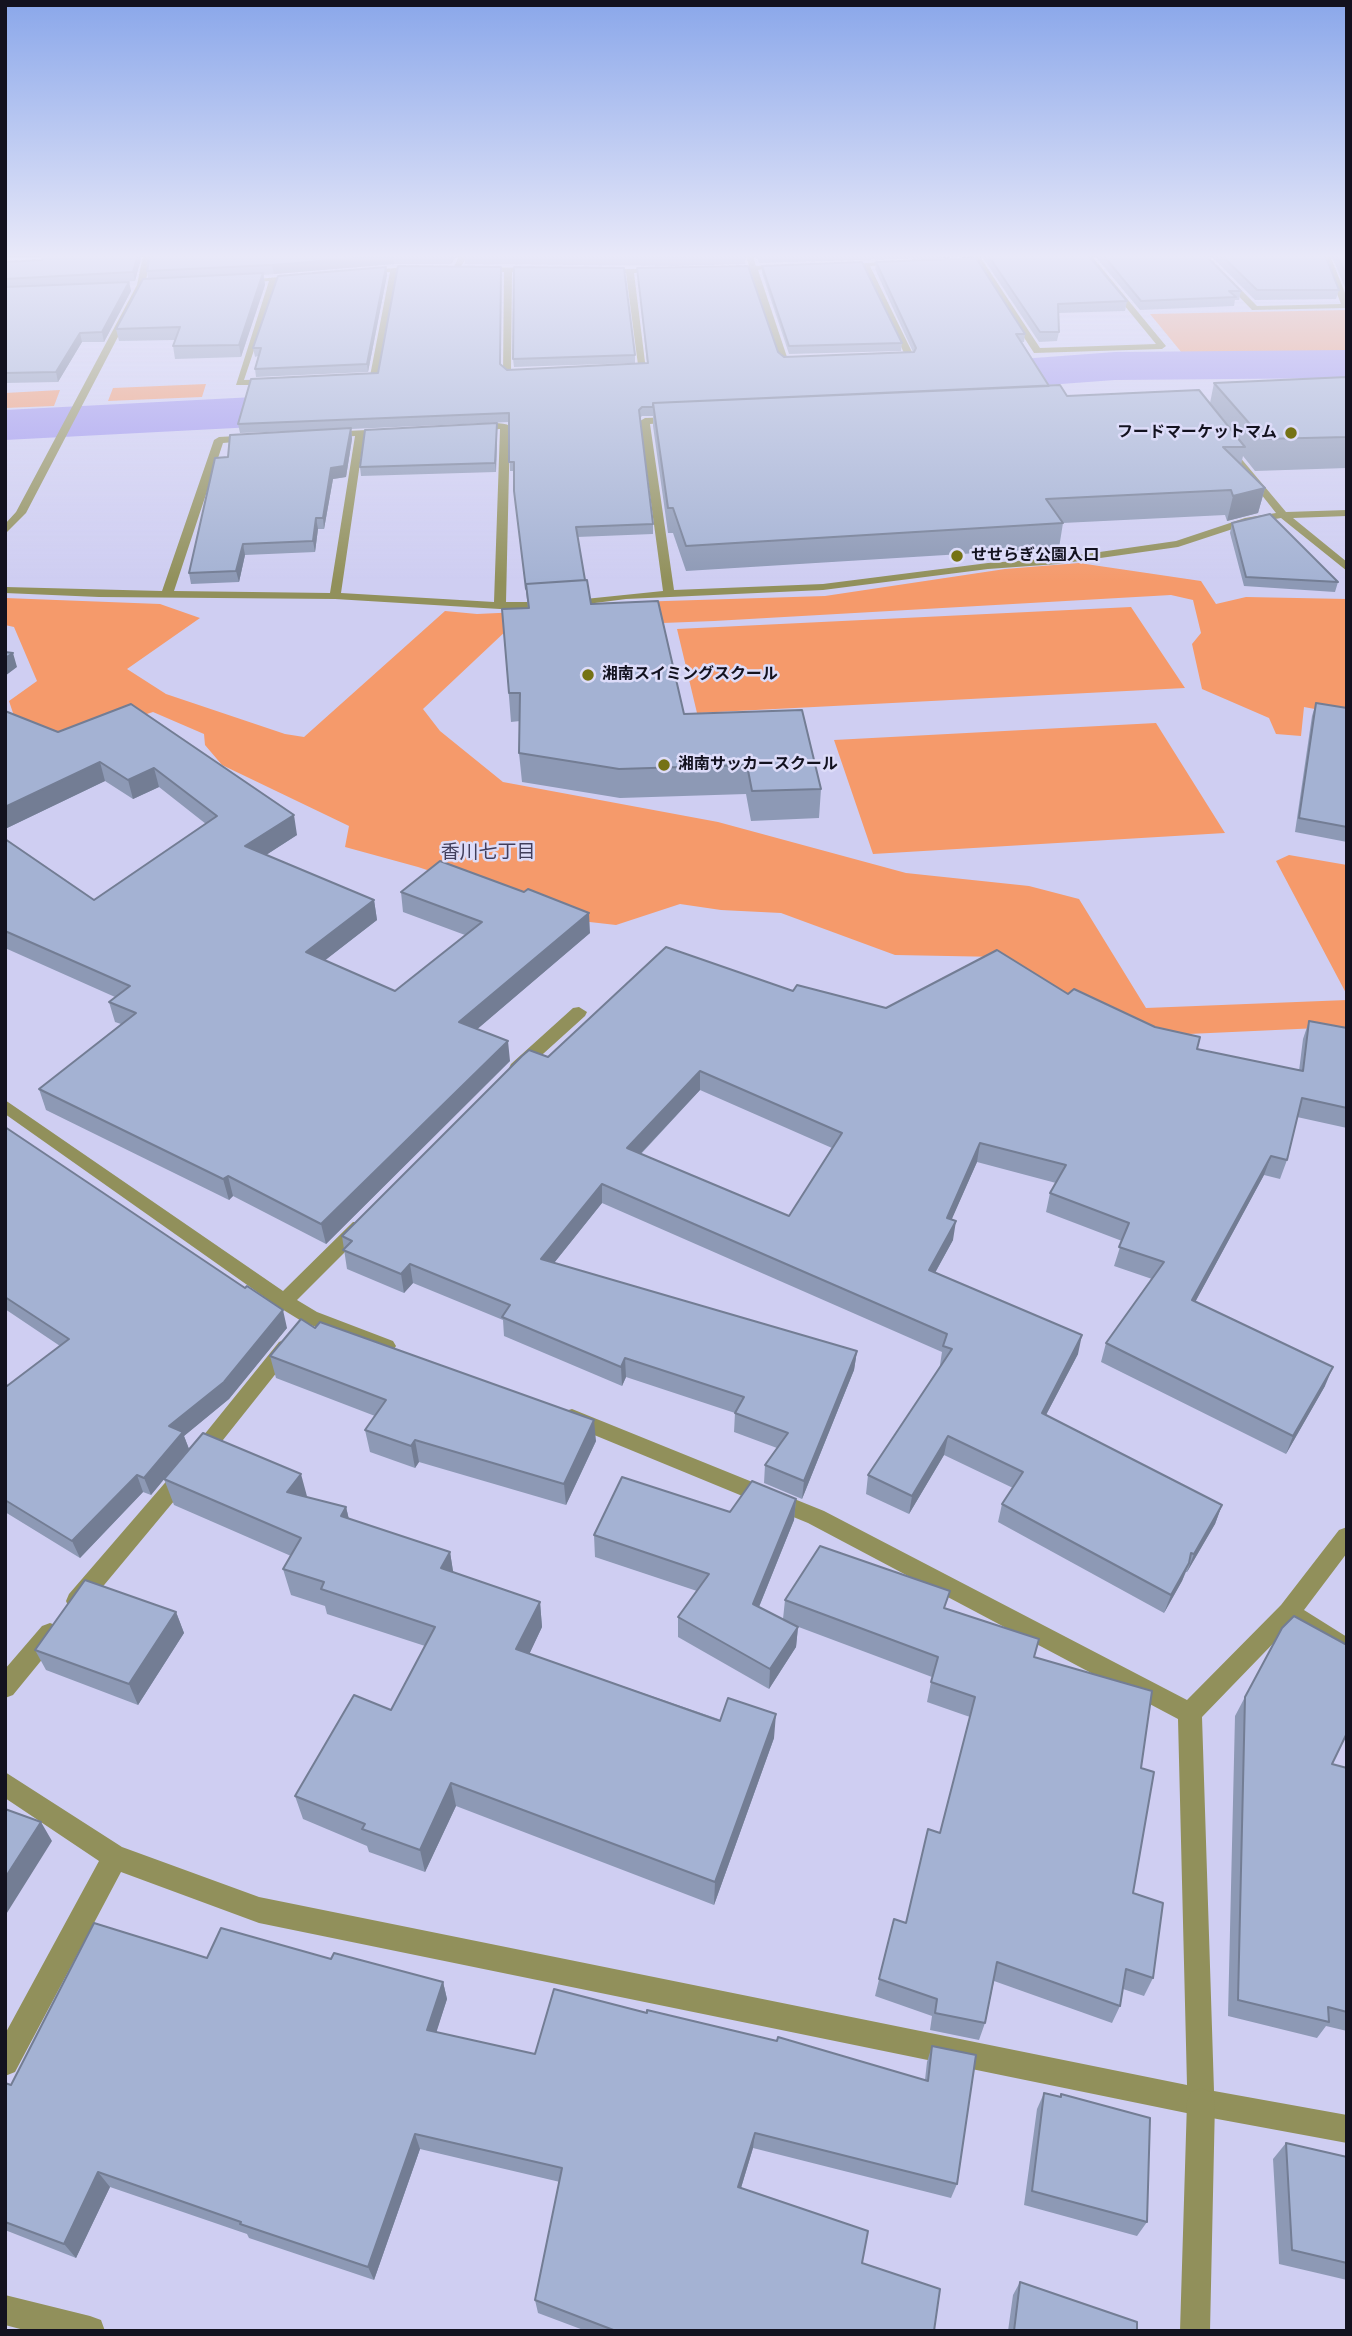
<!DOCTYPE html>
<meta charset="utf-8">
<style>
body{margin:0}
#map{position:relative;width:1352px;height:2336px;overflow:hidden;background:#cfcef2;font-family:"Nunito Sans",sans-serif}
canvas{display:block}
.frame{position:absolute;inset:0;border:7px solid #13121f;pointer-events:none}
</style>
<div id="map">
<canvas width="1352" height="2336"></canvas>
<div class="frame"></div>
</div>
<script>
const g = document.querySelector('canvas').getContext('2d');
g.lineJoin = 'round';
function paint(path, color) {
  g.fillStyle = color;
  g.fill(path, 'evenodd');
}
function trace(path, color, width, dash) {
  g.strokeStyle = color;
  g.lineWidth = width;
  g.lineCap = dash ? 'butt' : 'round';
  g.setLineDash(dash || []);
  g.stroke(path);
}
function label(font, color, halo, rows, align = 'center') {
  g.font = font + ' "Nunito Sans","Noto Sans JP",sans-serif';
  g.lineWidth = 5;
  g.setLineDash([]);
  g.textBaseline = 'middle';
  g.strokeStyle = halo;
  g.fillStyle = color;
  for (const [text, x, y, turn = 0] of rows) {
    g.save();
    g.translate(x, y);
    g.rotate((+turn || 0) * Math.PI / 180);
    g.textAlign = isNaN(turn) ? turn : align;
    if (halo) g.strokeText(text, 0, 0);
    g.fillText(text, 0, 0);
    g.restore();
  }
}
const green = new Path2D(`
 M1347,310V351L1182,353L1150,314Z
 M206,384L202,397L108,401L113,388Z
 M60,390L54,406L5,408V393Z
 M1079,563L1201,581L1216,604L1246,597L1347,599V715L1304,707L1301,736L1276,734L1269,718L1202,689L1192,644L1201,633L1193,600L1171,595L714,621L508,629L423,709L440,731L503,782L718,822L906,873L1029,886L1079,899L1146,1008L1347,1000V1033L1319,1028L1145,1036L1001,957L895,955L781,913L721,910L680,904L616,925L581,921L418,867L345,847L349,826L222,765L205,745L204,734L153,712L66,740L16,722L9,701L37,681L14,627L5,625V598L160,604L200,618L127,669L166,694L285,734L304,737L445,611L477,614L563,610L634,602L825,596L1005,569Z
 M1131,607L1185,688L697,713L677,629Z
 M1156,723L1225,833L873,854L834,740Z
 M1289,855L1347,865V995L1276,861Z`);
const river = new Path2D(`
 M1347,350V378L1115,380L913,395L896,391L889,381L896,371L913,367L1115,352Z
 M369,391L386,396L393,406L386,416L369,421L5,440V410Z`);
const minor = new Path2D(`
 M468,255H482L465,260L458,271H452L459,256Z
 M745,255H753L756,266L783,265L787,267L758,270L787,357L804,358V362L784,363L780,360L750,270L727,271L723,269L749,266Z
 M971,255H979L1040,348L1156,344L1083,255H1091L1166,346L1162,349L1034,353Z
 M1199,255H1207L1257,306L1341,304L1322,255H1330L1347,298V308L1252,310Z
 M898,261L901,265L870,266L914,356L910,359L888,356L904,353L863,266L835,265Z
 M419,266L422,270L397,271L378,378L374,381H352V377L370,376L390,272L363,273L359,271Z
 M478,267L538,268L542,270L512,272L511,370H530V374L507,376L503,373L504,272L475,271Z
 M598,269H660L664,271L634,273L646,370L625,371L621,368L638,365L626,273H601Z
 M300,275L303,279L277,281L244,380L274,379L278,382L274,385H236L269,281L241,283L237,281Z
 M675,417L678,418V422L650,424L674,590L823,584L988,563L1058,558L1176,541L1245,518L1276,513L1223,446L1228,443L1286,512L1347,510V516L1293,518L1347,562V571L1281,518L1251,523L1178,547L1058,564L988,569L823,590L626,599L556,608L500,609L335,599L99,597L5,593V587L162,591L214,440L219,437L254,435L257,436V440L223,443L174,591L330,593L355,436L327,438L322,435L327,432L387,429L392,432L390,434L364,436L341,593L494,602L500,429L474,431L469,428C478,423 501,421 510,426L506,602H556L663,591L640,421L645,418Z
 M579,1007L587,1012L585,1016L523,1072H511L509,1068L511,1064L573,1008Z
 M5,1100L283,1291L353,1222H365L368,1227L365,1232L297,1300L317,1312L393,1341L396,1346L393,1351L386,1353L379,1351L303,1322L277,1306L5,1114Z
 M286,1339L293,1342L296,1347L293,1352L184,1489L85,1608L77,1611L69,1608L66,1601L69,1594L170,1477L279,1342Z
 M572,1409L824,1511L1187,1700L1281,1605L1339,1530L1347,1527V1553L1304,1610L1347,1637V1659L1291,1625L1202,1717L1214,2091L1347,2115V2143L1201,2116L259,1923L121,1872L15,2072L5,2076V2034L99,1861L5,1798V1772L122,1847L259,1897L1187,2085L1178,1719L808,1523L565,1423L562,1417L565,1411Z
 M50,1623L58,1626L61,1633L58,1640L13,1695L5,1698V1669L42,1626Z
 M5,2295L90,2316L101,2320L105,2331H28L5,2325Z`);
const tertiary = new Path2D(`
 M143,255H151L145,285L26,513L5,534V524L16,512L137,285Z
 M1201,2088L1211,2092L1215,2102L1210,2331H1180L1187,2102L1191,2092Z`);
const wall = new Path2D(`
 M43,255H142L135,281L101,283L129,282L131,291L104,342H82L58,382L5,383V262L42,260Z
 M150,255H457L451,264H394L264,275L265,285L241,357L175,359L173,346L175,340L119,341L116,329L148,278L147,271Z
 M464,255H746L745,264L677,266L465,264Z
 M755,255H969V257L759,263Z
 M981,255H1088L1127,301L1125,311L1058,313L1059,332L1057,341L1039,342Z
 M1094,255H1205L1241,291L1239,300H1235L1234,306L1140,310Z
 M1210,255H1325L1339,290L1336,299L1255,300Z
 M1331,255H1347V292Z
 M876,262L1025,334L1024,342H1022L1049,386L1067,396L1210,403L1214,383L1347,377V468L1255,471L1243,456L1241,465L1265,488L1258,513L1227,521L1225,515L1063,523L1059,548L686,571L673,533H668L653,426V416H642L640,418L653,524V534L577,537L585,580L591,604L684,714L821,789L819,818L751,821L746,794L620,798L522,782L519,753L520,721L511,722L502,609L528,608L515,500L514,471H510L509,422L351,429L352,439L346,477L333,479L324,529H318L315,552L245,555L239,582L191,584L189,573L320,430L240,433L238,424L378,373L501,275L500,365L507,370L647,363L637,268L784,357L913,352L875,269Z
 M762,266L902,343L901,351L789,354L762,273Z
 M386,267L387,275L368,372L256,377L255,369L258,356L255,357L253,348Z
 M635,355V363L514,367L513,359Z
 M497,432L496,472L361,476L360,467Z
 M1232,523L1338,582L1335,592L1244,586L1230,533Z
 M1316,703L1347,708V842L1295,832L1312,716Z
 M131,704L297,835L266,855L374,900L377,920L325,960L395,991L465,935L403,912L401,892L590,933L477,1029L510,1061L326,1244L233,1196L229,1200L46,1110L39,1089L121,1024L115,1022L109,1002L115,997L5,948V839L94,900L206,824L159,787L133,799L105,781L5,829V711L58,732Z
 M793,991L886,1008L1068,994L1197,1049L1299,1071L1303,1039L1309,1021L1347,1028V1128L1297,1117L1287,1160L1280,1179L1264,1175L1195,1302L1325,1386L1286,1454L1101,1362L1106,1343L1152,1279L1114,1266L1122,1241L1046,1212L1050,1193L1056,1183L977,1162L951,1220L953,1240L935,1273L1078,1354L1046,1415L1222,1505L1215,1524L1187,1572H1186L1182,1581L1164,1613L998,1522L1002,1504L1013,1488L944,1455L909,1514L866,1494L868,1475L941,1365H940L942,1352L602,1203L554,1263L857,1351L854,1370L802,1499L764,1483L765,1465L777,1448L734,1432L735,1413L626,1377L622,1386L504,1336L503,1320L413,1283L404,1293L347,1269L342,1236L548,1057ZM700,1090L832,1148L789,1216L641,1154Z
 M5,1127L287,1328L229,1399L184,1436L189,1449L151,1495L143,1492L80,1558L5,1512V1385L7,1386L60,1346L5,1309Z
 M315,1328L596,1441L566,1505L419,1462L415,1468L370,1452L365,1430L375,1416L276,1378L270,1356Z
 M164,1479L307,1497L346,1507L349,1519L450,1552L453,1572L540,1602L542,1627L529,1654L774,1738L714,1905L456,1806L425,1872L369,1852L367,1846L303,1819L295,1796L391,1710L425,1646L327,1614L325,1606L291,1595L283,1569L291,1556L174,1505Z
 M796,1499L794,1520L759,1607L783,1619L785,1600L946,1609L1034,1657L1141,1768L1133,1893L1153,1978L1144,1996L1123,1989L1120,2006L1112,2023L994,1981L985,2023L979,2040L930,2030L932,2016L875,1996L894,1919L906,1923L940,1833L970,1717L927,1702L932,1677L796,1626L798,1627L796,1647L769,1689L678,1637V1617L697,1591L595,1557L594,1535Z
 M176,1612L184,1633L138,1705L46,1670L35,1650Z
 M1245,1697L1332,1764L1347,1768V2031L1326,2026L1317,2038L1228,2016L1235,1716Z
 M207,1958L331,1959L443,1982L447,1999L436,2032L535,2054L647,2013L925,2080L927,2062L932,2046L957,2184L951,2198L753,2148L741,2188L862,2263L934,2331H586L538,2313L535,2300L560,2182L420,2149L374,2280L249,2238L247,2234L110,2187L76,2258L5,2230V2083L11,2085Z
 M1044,2093L1060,2097L1061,2094L1147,2222L1137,2236L1024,2205L1037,2109Z
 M1286,2143L1347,2157V2280L1279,2264L1273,2159Z
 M1020,2282L1137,2331H1008L1013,2295Z`);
const shadedWall = new Path2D(`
 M138,255H142L135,281L133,272Z
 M393,255L394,264L274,274L272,265Z
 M450,255H457L451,264Z
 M386,267L387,275L368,372L367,364Z
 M263,273L265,285L241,357L239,345Z
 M129,282L131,291L104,342L102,332Z
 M80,333L82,342L58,382L56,372Z
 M497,423V432L496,472L495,463Z
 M351,428L352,439L346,477L333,479L324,529L323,518L331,468Z
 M1265,488L1258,513L1227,521L1233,496Z
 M316,518L318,529L315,552L313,541Z
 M243,544L245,555L239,582L236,571Z
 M13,653L17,667L5,676V658Z
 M100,762L105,781L5,829V807Z
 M154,768L159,787L133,799L128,780Z
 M294,815L297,835L249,866L245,846Z
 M374,900L377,920L310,972L306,952Z
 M589,913L590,933L461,1043L459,1022Z
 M508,1041L510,1061L326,1244L321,1224Z
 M700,1071V1090L628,1167L627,1148Z
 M980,1143L977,1162L944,1237L947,1218Z
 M1271,1156L1264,1175L1186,1319L1192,1300Z
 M228,1176L233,1196L229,1200L223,1179Z
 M602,1184V1203L542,1278L541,1259Z
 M956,1221L953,1240L926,1289L929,1270Z
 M410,1264L413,1283L404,1293L401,1274Z
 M283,1310L287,1328L229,1399L184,1436L189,1449L151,1495L144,1478L169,1426Z
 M1082,1335L1078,1354L1037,1432L1042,1413Z
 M857,1351L854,1370L802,1499L804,1481Z
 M625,1358L626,1377L622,1386L621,1367Z
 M1333,1367L1325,1386L1286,1454L1293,1436Z
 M594,1420L596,1441L566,1505L564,1484Z
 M948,1436L944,1455L909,1514L912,1496Z
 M415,1440L419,1462L415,1468L411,1446Z
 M301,1474L308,1500L287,1492Z
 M137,1475L143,1492L80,1558L72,1541Z
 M796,1499L794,1520L752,1624L753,1604Z
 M1222,1505L1215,1524L1187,1572L1194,1554Z
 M346,1507L352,1533L341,1516Z
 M450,1552L454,1577L441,1568Z
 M1189,1563L1182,1581L1164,1613L1171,1595Z
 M540,1602L542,1627L520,1674L516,1649Z
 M176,1612L184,1633L138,1705L129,1684Z
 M798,1627L796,1647L769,1689L770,1669Z
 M776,1714L774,1738L714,1905L715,1882Z
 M451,1783L456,1806L425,1872L420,1850Z
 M41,1822L52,1841L5,1916V1878Z
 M443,1982L447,1999L432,2046L427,2030Z
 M755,2133L753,2148L737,2201L738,2187Z
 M415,2134L420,2149L374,2280L368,2267Z
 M98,2172L110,2187L76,2258L64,2244Z`);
const building = new Path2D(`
 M43,255H138L133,272L5,279V262L42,260Z
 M150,255H450H393L272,265L147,271Z
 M464,255H744L677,257Z
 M988,255H1088L1127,301L1058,304L1059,332H1040Z
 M1103,255H1205L1241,291H1229L1236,297L1141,301Z
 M1221,255H1325L1339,290H1257Z
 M1337,255H1347V277Z
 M976,258L1025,334H1016L1049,386L653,403V407H642L639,410L653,524L576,527L585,580L526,584V589L514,491V462H509V413L238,424L251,379L378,373L398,266L501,267L500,364L507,370L648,363L637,268L748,266L778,352L784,357L914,352L916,348L876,262Z
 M862,262L902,343L789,346L762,266Z
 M386,267L367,364L255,369L261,348H253L278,276Z
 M514,267L624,268L635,355L513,359Z
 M263,273L239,345L173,346L180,327L116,329L143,279Z
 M129,282L102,332L80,333L56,372L5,373V287Z
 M1347,377V437L1263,439L1214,383Z
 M1060,385L1067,396L1199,390L1245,447H1223L1265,488L1233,496L1231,490L1046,499L1063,523L686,546L673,508H668L653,403Z
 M497,423L495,463L360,467L365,430Z
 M351,428L344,466L331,468L323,518H316L313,541L243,544L236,571L189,573L215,458L228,457L230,435Z
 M1270,514L1338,582L1246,577L1232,523Z
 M587,580L591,604L658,601L684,714L802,710L821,789L752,791L747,765L619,769L519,753L520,693H509L502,609L529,608L526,584Z
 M5,652L13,653L5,658Z
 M1316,703L1347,708V827L1299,818Z
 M131,704L294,815L245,846L374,900L306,952L395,991L482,922L401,892L440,861L524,892L528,889L589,913L459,1022L508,1041L321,1224L228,1176L223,1179L39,1089L136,1013L109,1002L130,986L5,931V839L94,900L217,816L154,768L128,780L100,762L5,807V711L58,732Z
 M666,947L793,991L797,985L886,1008L997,950L1068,994L1074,989L1155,1027L1200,1037L1197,1049L1303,1071L1309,1021L1347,1028V1108L1302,1098L1287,1160L1271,1156L1192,1300L1333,1367L1293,1436L1106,1343L1164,1262L1119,1247L1129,1223L1050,1193L1066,1165L980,1143L947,1218L956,1221L929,1270L1082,1335L1042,1413L1222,1505L1194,1554L1191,1553L1189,1563L1171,1595L1002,1504L1023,1472L948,1436L912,1496L868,1475L952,1349L943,1346L947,1334L602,1184L541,1259L857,1351L804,1481L765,1465L788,1433L735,1413L744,1397L625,1358L621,1367L502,1317L510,1305L410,1264L401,1274L343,1250L352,1241L342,1236L522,1056L529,1050L548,1057ZM700,1071L842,1133L789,1216L627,1148Z
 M5,1127L245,1288L247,1286L283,1310L224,1382L169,1426L183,1432L144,1478L137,1475L72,1541L5,1500V1385L7,1386L69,1339L5,1297Z
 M301,1319L315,1328L320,1322L594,1420L564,1484L415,1440L411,1446L365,1430L386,1400L270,1356Z
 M203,1433L301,1474L287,1492L346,1507L341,1516L450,1552L441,1568L540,1602L516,1649L720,1721L728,1698L776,1714L715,1882L451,1783L420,1850L362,1829L365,1824L295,1796L354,1695L391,1710L435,1627L321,1589L324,1582L283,1569L301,1538L164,1479Z
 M622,1477L730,1512L752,1481L796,1499L753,1604L798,1627L770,1669L678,1617L709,1574L594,1535Z
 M820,1546L950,1591L944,1608L1039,1639L1034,1657L1152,1691L1141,1768L1154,1772L1133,1893L1163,1903L1153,1978L1126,1969L1120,2006L997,1962L985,2023L935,2013L937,1999L879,1979L894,1919L906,1923L928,1829L940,1833L975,1697L931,1682L938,1657L785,1600Z
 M85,1580L176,1612L129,1684L35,1650Z
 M1294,1616L1347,1645V1733L1332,1764L1347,1768V2012L1328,2007L1329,2022L1238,2000L1245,1697L1282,1628Z
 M5,1809L41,1822L5,1878Z
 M94,1923L207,1958L221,1928L331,1959L334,1953L443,1982L427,2030L535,2054L554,1989L647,2013V2010L777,2041L778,2037L928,2081L932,2046L976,2055L957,2184L755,2133L738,2187L868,2231L862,2263L940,2289L934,2331H616L535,2300L562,2168L415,2134L368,2267L240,2224L241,2222L98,2172L64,2244L5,2222V2083L11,2085Z
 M1044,2093L1061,2097V2094L1150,2118L1147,2222L1032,2191Z
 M1286,2143L1347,2157V2263L1292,2250Z
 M1020,2282L1137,2322V2331H1014Z`);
const markers = [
 [1291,433,7,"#757214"],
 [957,556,7,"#757214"],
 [588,675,7,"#757214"],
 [664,765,7,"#757214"]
];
const farPoinames = [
 ["フードマーケットマム",1277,433,"right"],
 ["せせらぎ公園入口",971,556],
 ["湘南スイミングスクール",602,675],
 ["湘南サッカースクール",678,765]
];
const neighbourhoodNames = [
 ["香川七丁目",488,853]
];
paint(green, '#f59a6b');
paint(river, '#9d94ed');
paint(minor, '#91905b');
paint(tertiary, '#91905b');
paint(wall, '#8d99b5');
paint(shadedWall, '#737d94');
paint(building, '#a4b2d3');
trace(building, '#737d94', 2);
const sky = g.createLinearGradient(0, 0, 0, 582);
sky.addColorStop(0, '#8aa7ea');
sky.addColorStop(0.44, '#e9e9f9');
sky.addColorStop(1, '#e9e9f900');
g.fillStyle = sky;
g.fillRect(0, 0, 1352, 582);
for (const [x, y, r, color] of markers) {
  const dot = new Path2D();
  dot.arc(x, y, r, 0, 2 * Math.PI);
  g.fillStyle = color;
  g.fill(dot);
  trace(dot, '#dddcf9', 2.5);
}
label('bold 16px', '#13121f', '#dddcf9', farPoinames, 'left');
label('19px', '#413e5c', '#dddcf9', neighbourhoodNames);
</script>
